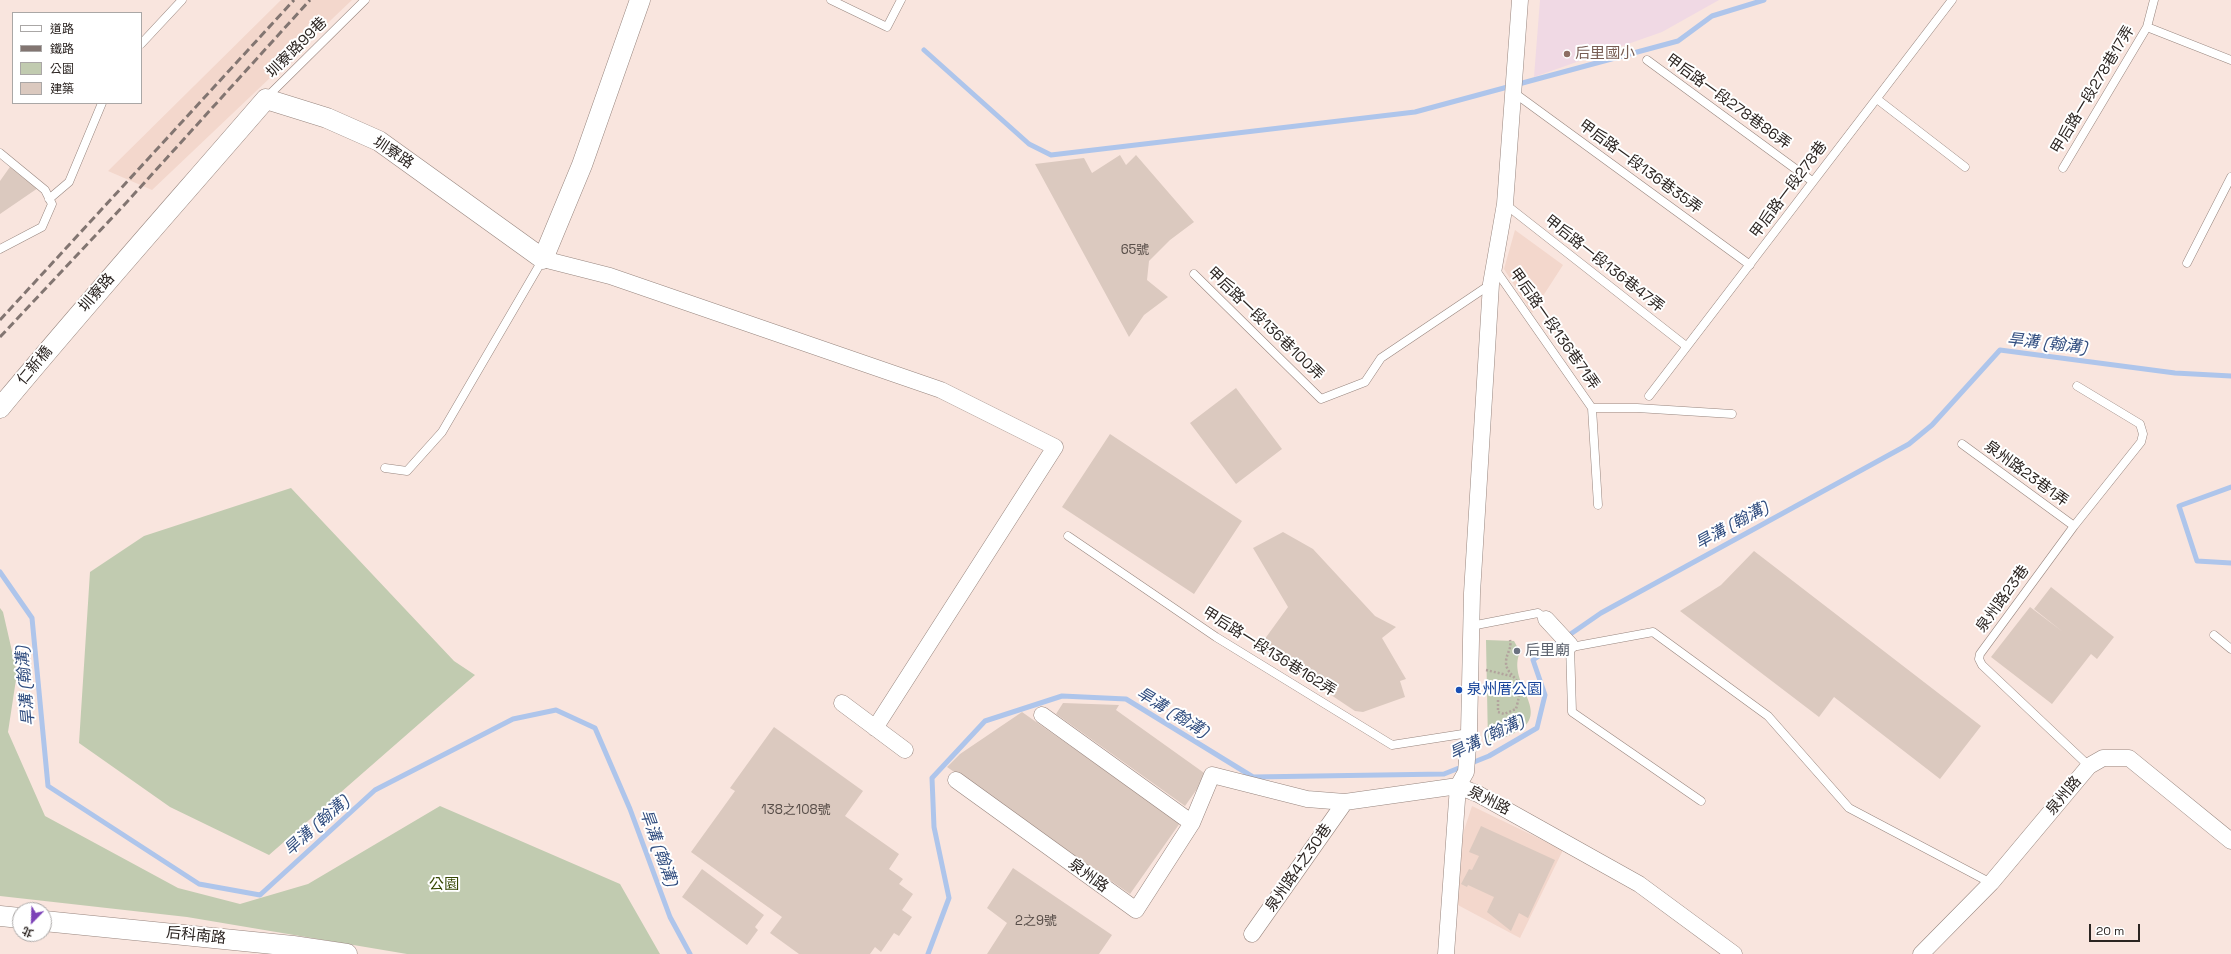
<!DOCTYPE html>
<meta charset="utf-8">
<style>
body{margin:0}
#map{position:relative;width:2231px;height:954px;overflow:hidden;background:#f9e5de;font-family:"Space Grotesk","Noto Sans TC",sans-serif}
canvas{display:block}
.legend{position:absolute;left:12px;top:12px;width:130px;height:92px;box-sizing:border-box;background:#fff;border:1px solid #aaa7a6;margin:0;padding:5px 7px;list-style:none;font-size:12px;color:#2b2421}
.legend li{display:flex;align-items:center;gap:8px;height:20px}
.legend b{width:20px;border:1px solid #aaa7a6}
.north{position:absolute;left:12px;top:902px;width:40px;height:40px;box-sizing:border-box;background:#fff;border:1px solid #aaa7a6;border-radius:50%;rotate:203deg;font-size:11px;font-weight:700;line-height:16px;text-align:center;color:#2b2421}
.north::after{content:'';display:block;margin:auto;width:14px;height:18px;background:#7c41b7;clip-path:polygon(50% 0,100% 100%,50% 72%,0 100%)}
.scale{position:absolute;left:2089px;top:924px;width:51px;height:18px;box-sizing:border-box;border:2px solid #2b2421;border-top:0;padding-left:5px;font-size:12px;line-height:14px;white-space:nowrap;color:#2b2421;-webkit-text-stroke:3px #fff;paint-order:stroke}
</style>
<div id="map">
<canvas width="2231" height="954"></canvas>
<ul class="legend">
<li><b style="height:5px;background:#fff"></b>道路</li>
<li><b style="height:5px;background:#827571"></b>鐵路</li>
<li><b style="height:11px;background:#c1cbb0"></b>公園</li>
<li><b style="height:11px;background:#dbc9bf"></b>建築</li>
</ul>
<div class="north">北</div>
<div class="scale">20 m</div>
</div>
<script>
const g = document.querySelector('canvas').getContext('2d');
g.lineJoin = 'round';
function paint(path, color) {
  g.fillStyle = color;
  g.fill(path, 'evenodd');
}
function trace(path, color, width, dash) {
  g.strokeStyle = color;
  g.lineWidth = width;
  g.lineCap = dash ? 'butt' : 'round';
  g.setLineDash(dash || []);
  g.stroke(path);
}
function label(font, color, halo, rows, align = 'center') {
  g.font = font + ' "Space Grotesk","Noto Sans TC",sans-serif';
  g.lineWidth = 4;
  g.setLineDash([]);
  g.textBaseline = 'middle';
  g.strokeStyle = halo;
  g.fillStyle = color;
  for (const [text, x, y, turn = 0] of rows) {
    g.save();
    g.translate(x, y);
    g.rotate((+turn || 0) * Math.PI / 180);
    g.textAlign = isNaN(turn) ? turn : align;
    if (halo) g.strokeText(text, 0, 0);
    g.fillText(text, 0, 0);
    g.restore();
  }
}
const built = new Path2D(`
 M281,0H352L152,190L108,171Z
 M1515,230L1563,265L1532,313L1504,269Z
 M1472,806L1563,850L1520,938L1454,903L1457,852Z`);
const education = new Path2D(`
 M1540,0H1719L1662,32L1534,77Z`);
const green = new Path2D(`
 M291,488L454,661L475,675L269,855L170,807L79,743L90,572L144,536Z
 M0,608L3,612L17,673L8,732L45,816L178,888L240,904L308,884L440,806L620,884L660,954H407L187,917L0,896Z
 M1486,640L1514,641L1520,652C1507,681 1546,707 1524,727C1515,735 1499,739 1488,743Z`);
const stream = new Path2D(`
 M924,50L1029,144L1051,155L1415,112L1678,41L1712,16L1764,0
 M2231,487L2179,506L2197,561L2231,563
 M0,572L32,618L48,786L199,884L260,895L375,790L513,719L556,710L595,728L630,809L670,917L690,954
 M928,954L949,898L934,827L932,778L985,721L1062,696L1126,699L1253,777L1444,774L1489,756L1537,728L1545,695L1533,660L1601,613L1909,444L1932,425L2000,350L2175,373L2231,376`);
const building = new Path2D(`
 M1120,155L1126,165L1136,155L1194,222L1170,240L1149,261L1147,280L1168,297L1144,315L1129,337L1035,164L1084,158L1092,173Z
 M12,164L38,188L0,214V181Z
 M1236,388L1282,449L1236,484L1190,423Z
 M1110,434L1242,521L1194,594L1062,507Z
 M1283,532L1313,549L1375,616L1396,627L1382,638L1406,679L1400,681L1405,697L1363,712L1355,711L1259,647L1288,607L1253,548Z
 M1754,551L1981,726L1940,779L1834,697L1819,717L1680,611L1721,585Z
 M2051,587L2114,637L2097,659L2091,654L2052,704L1991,657L2030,607L2063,632L2034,609Z
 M1063,703L1119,705L1116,710L1207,775L1185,806L1056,714Z
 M1022,712L1180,823L1130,894L947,767L960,754Z
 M774,727L863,791L845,816L899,854L889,869L903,879L899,884L913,894L902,910L912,917L899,936L894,933L881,952L875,947L870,954H799L770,933L782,917L691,852L735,791L730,788Z
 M1481,826L1555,860L1528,918L1519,913L1511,931L1487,912L1494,897L1468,885L1467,887L1461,884L1469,869L1472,870L1479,856L1469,852Z
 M1013,868L1112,935L1099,954H987L1007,923L987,908Z
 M702,869L764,915L755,927L758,930L747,945L682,897Z`);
const path = new Path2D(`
 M1486,670L1511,676
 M1498,700V712L1504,714L1516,709C1518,701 1522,688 1517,681C1512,674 1506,671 1506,662C1506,654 1512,649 1510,640`);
const service = new Path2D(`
 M831,0L887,27L901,0
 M2154,0L2147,27L2231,60
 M141,44L182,0
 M1647,60L1812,181
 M1513,92L1750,265
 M266,98L365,0
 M1877,99L1965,167
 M0,153L45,190L52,204L42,227L0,249
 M2063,168L2147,27
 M49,199L69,182L102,103
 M1505,204L1686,346
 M2187,263L2231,177
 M1495,269L1592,408H1637L1732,414
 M1194,274L1321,399L1365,382L1381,358L1491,284
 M2077,386L2140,424L2143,434L2141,442L2074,526L1980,654L1979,659L1982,665L2089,766
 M1649,396L1952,0
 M1592,408L1598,505
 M1962,444L2074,526
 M385,468L407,471L442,432L543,259
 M1068,536L1216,637L1392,745L1469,733
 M1471,626L1538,613L1546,619
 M2214,635L2231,649
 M1701,801L1572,712L1570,645L1577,646L1653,632L1768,716L1849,808L1991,883`);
const minor = new Path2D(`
 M543,259L610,276L941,390L1055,447L875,728
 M1546,619L1570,645
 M842,703L905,750
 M1042,715L1192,823
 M956,780L1136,910L1192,823L1212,775L1307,799L1345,802L1458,786L1478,794L1639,884L1734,954
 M1252,934L1345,802
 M1446,954L1458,786L1466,772L1469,733L1472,593L1491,284L1505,204L1520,0
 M1921,954L1991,883L2089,766L2103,758H2129L2231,841`);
const tertiary = new Path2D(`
 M0,408C87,303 177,202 266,99L327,118L379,141L543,259L582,165L640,0
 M0,916L20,918
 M44,921L293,946L347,954`);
const rail = new Path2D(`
 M0,320L294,0
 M0,337L126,203L310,0`);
const markers = [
 [1567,54,4,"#8d6e63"],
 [1517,651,4,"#6b7280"],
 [1459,690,4,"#1a4fb4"]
];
const numberNames = [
 ["65號",1135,250],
 ["138之108號",796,810],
 ["2之9號",1036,921]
];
const streetNames = [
 ["圳寮路99巷",297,48,-45],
 ["甲后路一段278巷17弄",2093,90,-59],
 ["甲后路一段278巷86弄",1728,102,36],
 ["圳寮路",393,153,33],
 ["甲后路一段136巷35弄",1640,167,36],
 ["甲后路一段278巷",1789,190,-53],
 ["甲后路一段136巷47弄",1604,264,38],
 ["圳寮路",97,293,-49],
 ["甲后路一段136巷100弄",1265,324,44],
 ["甲后路一段136巷71弄",1554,329,55],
 ["仁新橋",35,366,-50],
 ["泉州路23巷1弄",2026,474,36],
 ["泉州路23巷",2003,599,-54],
 ["甲后路一段136巷162弄",1269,652,32],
 ["泉州路",2064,796,-50],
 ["泉州路",1489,801,27],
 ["泉州路4之30巷",1299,868,-55],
 ["泉州路",1088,876,36],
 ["后科南路",196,936,6]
];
const educationNames = [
 ["后里國小",1575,54]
];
const worshipNames = [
 ["后里廟",1525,651]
];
const transitNames = [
 ["泉州厝公園",1467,690]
];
const parkNames = [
 ["公園",444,885]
];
const waterNames = [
 ["旱溝 (翰溝)",2047,344,6],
 ["旱溝 (翰溝)",1732,526,-29],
 ["旱溝 (翰溝)",26,686,-95],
 ["旱溝 (翰溝)",1172,713,31],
 ["旱溝 (翰溝)",1487,738,-26],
 ["旱溝 (翰溝)",317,826,-42],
 ["旱溝 (翰溝)",658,848,70]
];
paint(built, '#f3d7cc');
paint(education, '#f0d9e4');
paint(green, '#c1cbb0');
trace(stream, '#aec5eb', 5);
paint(building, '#dbc9bf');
trace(service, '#97857e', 9);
trace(minor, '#97857e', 17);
trace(tertiary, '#97857e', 21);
trace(path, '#b2a39d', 2.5, [2, 2]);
trace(service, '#fff', 8);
trace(minor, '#fff', 16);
trace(tertiary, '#fff', 20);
trace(rail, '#827571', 3, [8, 4]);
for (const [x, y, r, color] of markers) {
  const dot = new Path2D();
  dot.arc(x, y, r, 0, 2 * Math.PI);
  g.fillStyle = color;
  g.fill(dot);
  trace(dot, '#fff', 1.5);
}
label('13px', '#574d48', null, numberNames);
label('15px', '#2b2421', '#fff', streetNames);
label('15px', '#785e54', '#fff', educationNames, 'left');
label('15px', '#5b616d', '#fff', worshipNames, 'left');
label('15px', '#164399', '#fff', transitNames, 'left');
label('15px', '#364703', '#fff', parkNames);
label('italic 16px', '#314d7f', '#fff', waterNames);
</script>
